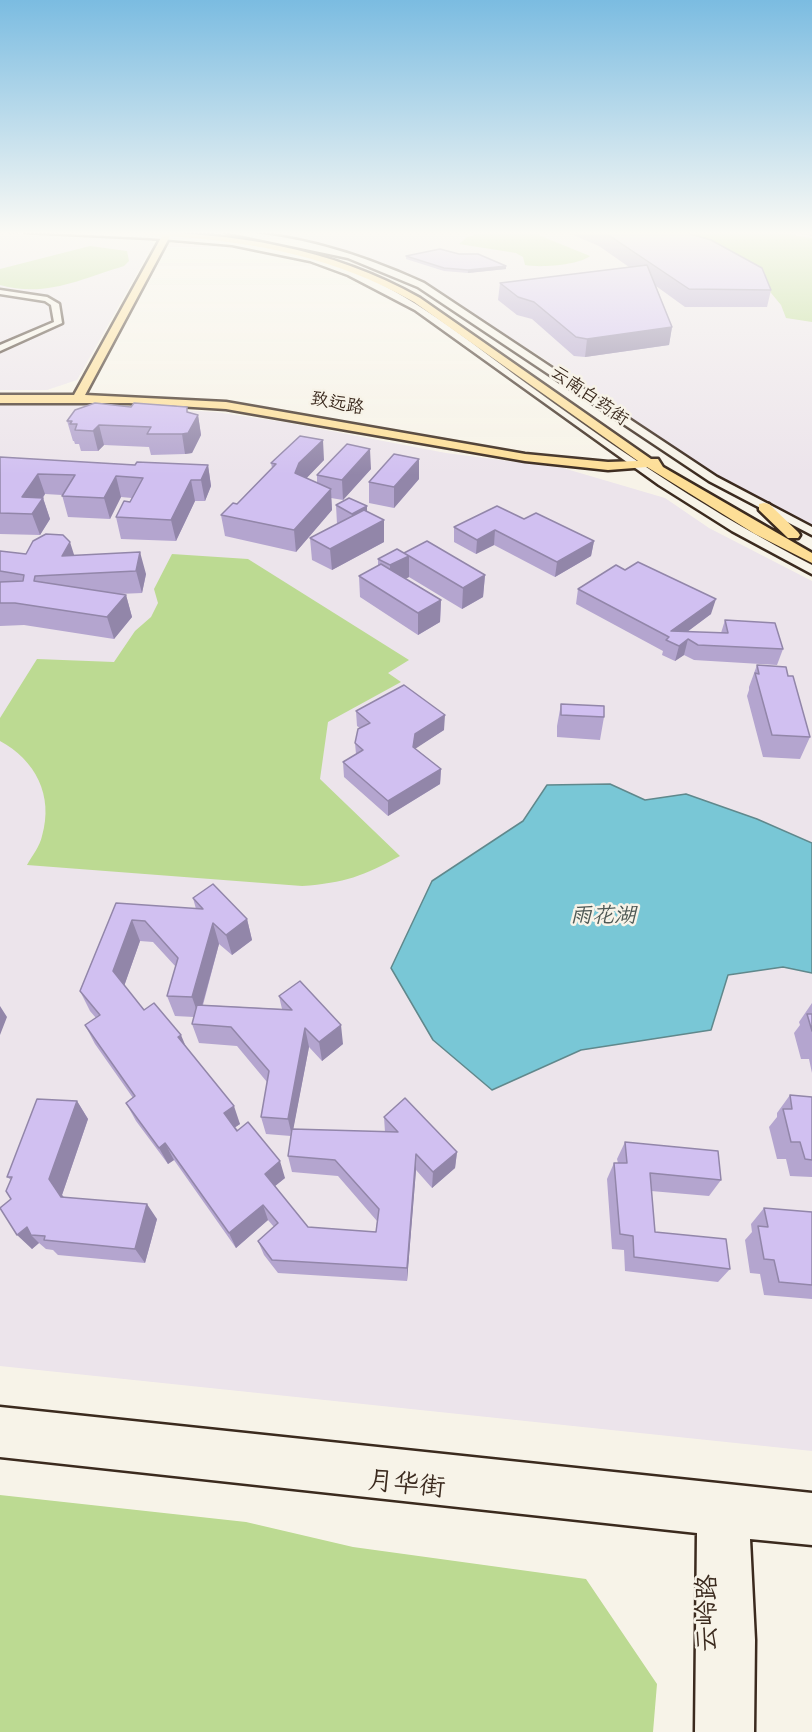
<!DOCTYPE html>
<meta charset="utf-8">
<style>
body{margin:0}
canvas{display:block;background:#f7f3e8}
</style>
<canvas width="812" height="1732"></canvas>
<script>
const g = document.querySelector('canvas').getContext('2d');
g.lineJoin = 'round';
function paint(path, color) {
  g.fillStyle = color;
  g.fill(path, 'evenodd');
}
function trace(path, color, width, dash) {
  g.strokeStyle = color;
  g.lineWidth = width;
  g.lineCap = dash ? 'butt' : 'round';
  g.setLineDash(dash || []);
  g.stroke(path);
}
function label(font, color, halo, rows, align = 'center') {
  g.font = font + ' Dekko,"LXGW WenKai TC",sans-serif';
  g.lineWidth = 5;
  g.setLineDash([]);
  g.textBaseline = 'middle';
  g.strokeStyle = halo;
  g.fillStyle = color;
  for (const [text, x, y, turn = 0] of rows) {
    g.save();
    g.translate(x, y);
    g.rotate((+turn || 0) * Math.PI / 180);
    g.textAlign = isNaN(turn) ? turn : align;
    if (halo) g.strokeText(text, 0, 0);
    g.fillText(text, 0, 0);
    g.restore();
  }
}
const built = new Path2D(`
 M246,232H812V526L721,478L546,360L415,278L342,251Z
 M0,233L145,238L154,243L77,380L47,390H0Z
 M0,405H89L215,412L284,422L446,453L563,468L665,498L709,528L812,581V1451L0,1366Z`);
const green = new Path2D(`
 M486,232H531L590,256C579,265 540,268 525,265L523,257L516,253L459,244L467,237Z
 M633,232H774L812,238V322L786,318L781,305L762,282Z
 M90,246L127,251L129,261L124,266C81,279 45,298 0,285V269Z
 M172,554L248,559L409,660L388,673L401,682L328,722L320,779L400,856C363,876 345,883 302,886L27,865C32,856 40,846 42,836C54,795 35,760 0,741V718L37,659L114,662L135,631L151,617L158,603L154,589Z
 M0,1495L246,1522L353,1547L586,1579L657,1684L653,1732H0Z`);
const water = new Path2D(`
 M610,784L645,800L686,794L757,819L812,843V973L783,967L728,975L711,1030L581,1050L492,1090L433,1040L391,968L432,881L523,821L547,785Z`);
const minor = new Path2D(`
 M25,232C135,232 252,230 355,272C422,300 478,349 537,391C625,455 715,515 812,565V574L732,531L659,485L415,310L348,275L310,261L232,245L150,238Z
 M225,232C292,232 363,255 424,283L717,477L812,527V535L709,481L418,287L348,258Z
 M0,290L47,297L59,304L62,323L0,351V345L54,322L51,305L45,301L0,294Z
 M0,1407L812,1493V1545L750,1539L755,1640L754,1732H695L697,1533L0,1457Z`);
const major = new Path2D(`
 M129,232C232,232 330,247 420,298L651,459H658L663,467L812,553V563L755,534L647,467L608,470L525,461L226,409L129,403H0V395H74L162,236ZM170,236C259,243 335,257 414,302L638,461L608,462L525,454L226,402L85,395Z
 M764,503L769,504L798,532L800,535L798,538H788L759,510V504Z`);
const wall = new Path2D(`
 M566,232H684L771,290L767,307H685L656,286L672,327L669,345L585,357L574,356L532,319L517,315L498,300L500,283L629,267L599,246Z
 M789,232H812V236Z
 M406,256L506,269L468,273L444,271L406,259Z
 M131,407L188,412L198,415L201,435L192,453L185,454L151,455L149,447L104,445L98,451H81L79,444H75L74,441H73L67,421Z
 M0,457L135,465H208L211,486L205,501H195L176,541L121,539L116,517L130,502L132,498L121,497L110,519L68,517L62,495L45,494L43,498L50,519L40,535L0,534Z
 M324,460L306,478L317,483V475L371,469L343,500L331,498L332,510L296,552L225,536L221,515L237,504L272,468L271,463Z
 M419,479L394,508L369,503V482Z
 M336,505L367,512L384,520V542L332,570L312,560L310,538L337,524Z
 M524,519L594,541L591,556L555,577L494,545L476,554L454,542V527Z
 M0,551L26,554L74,555L146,574L142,593L119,594L126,595L132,617L114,639L24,625L0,626Z
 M404,553L485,575L483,597L462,609L409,577L405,579L441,600L440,622L418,635L360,597L359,576L378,566V559Z
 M578,589L711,614L687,632L721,633L725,620L783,649L777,665L694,660L684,655L675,661L662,655L663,651L576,604Z
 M757,665L788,676L810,737L800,759L763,757L747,696L749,690V687Z
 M561,704L604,717L600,740L557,737V726Z
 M356,711L444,730L415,748L441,769L440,784L388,816L344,777L343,762L356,754L355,743L360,728L357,726Z
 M193,898L247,919L252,940L232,955L219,944L203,1005L282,1009L279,996L343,1044L322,1061L309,1047L293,1129L385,1132L384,1117L457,1152L455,1168L432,1188L416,1170L407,1281L278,1273L264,1255L258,1241L274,1227L268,1220L236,1248L174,1160L168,1164L136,1121L126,1103L133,1098L95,1044L85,1025L96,1018L90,1011L80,991L116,903L196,909ZM140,941L153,942L176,967L167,996L175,1016L194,1017L192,1024L199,1043L237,1046L267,1082L261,1117L266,1134L291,1136L288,1156L292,1172L338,1176L377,1221L376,1232L308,1227L275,1186L285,1178L235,1127L240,1124L186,1047L144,1010L124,986Z
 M812,1003V1073L809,1059H801L794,1033L800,1025L799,1022Z
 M790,1095L812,1097V1177L790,1176L786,1159H777L769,1127L777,1117V1113Z
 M77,1101L88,1119L62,1195L64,1197L157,1219L145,1263L58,1255L53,1250L46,1249L39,1243L32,1249L11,1199V1180L7,1177Z
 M625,1142L721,1180L709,1196L651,1191L655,1232L730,1269L718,1282L625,1271L624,1250L612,1249L607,1179L614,1163H618L617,1159Z
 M764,1208L812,1212V1299L764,1295L760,1274L750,1273L745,1240L752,1232L751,1224Z`);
const shadedWall = new Path2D(`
 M506,266V269L468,273V270Z
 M672,327L669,345L585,357L587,339Z
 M198,415L201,435L192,453L185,454L182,434L191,428Z
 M99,425L104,445L98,451L93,431Z
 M323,440L324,460L301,484L295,473L299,463Z
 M370,449L371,469L343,500L342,480Z
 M419,459V479L394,508V487Z
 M208,465L211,486L205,501L201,480Z
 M38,474L45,494L31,514L22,497Z
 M116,476L121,497L110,519L104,498Z
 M191,480L195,501L176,541L171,520Z
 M331,489L332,510L296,552L294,530Z
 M43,498L50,519L40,535L32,514Z
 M367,506V527L353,535L352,514Z
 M384,520V542L332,570L330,549Z
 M495,530L494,545L476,554L477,540Z
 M594,541L591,556L555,577L557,562Z
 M70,542L77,564L62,556Z
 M140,552L146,574L142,593L136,571Z
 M409,556V577L390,587V565Z
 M485,575L483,597L462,609L463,588Z
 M126,595L132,617L114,639L107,617Z
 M716,599L711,614L672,643L671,631Z
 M441,600L440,622L418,635V613Z
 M688,639L684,655L675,661L679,646Z
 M445,715L444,730L415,749L413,747L415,734Z
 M441,769L440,784L388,816V801Z
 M247,919L252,940L232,955L226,935Z
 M132,920L140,941L122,992L113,971Z
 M213,923L219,944L199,1017L192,997Z
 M0,1006L7,1017L0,1035Z
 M341,1025L343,1044L322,1061L319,1042Z
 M305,1028L309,1047L292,1136L288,1119Z
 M181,1035L189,1054L178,1037Z
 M77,1101L88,1119L62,1195L74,1212L61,1197L49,1179Z
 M234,1106L240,1124L230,1131L224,1113Z
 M165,1143L174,1160L168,1164L159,1148Z
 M457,1152L455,1168L432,1188L433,1172Z
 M416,1154V1170L407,1281V1268Z
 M280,1161L285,1178L270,1190L265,1174Z
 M147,1204L157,1219L145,1263L135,1249Z
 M263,1205L268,1220L236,1248L229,1233Z
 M27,1227L31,1235L39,1243L32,1249L17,1235Z`);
const building = new Path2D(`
 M604,232H684L711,240L762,268L771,290L689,289Z
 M440,249L459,254H478L506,266L468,270L444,268L406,256Z
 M647,265L672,327L587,339L576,337L534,302L518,297L500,283Z
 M95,403L131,407L134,403L187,407V412L198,415L188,433L182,434H147L151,427L99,425L93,431L75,430L77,424H70L72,421H67L75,410Z
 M300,436L323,440L299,463L295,473L331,489L294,530L221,515L233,503L237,504L276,464L271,463Z
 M347,444L370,449L342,480L317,475Z
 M394,454L419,459L394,487L369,482Z
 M0,457L135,465L137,462L208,465L201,480H191L171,520L116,517L124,501L130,502L143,478L116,476L104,498L62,496L75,475L38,474L22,497L43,498L32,514L0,513Z
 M349,498L367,506L352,514L336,505Z
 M497,506L524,519L536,513L594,541L557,562L495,530L477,540L454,527Z
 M364,510L384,520L330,549L310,538Z
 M46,534L63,535L70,542L62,556L140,552L136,571L35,576L34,581L126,595L107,617L15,603H0V582L23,581L24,575L0,571V551L26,554L33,541Z
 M427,541L485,575L463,588L404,553Z
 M397,549L409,556L390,565L378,559Z
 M638,562L716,599L671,631L728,633L725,620L775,623L783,649L698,645L688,639L679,646L666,640L669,637L578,589L616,565L625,570Z
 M381,564L441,600L418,613L359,576Z
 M757,665L786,667L788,676H793L810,737L772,735L755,673L759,674Z
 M404,685L445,715L415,734L413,747L441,769L388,801L343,762L363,750L355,743L358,729L370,723L356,711Z
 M561,704L604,706V717L561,715Z
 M213,884L247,919L226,935L213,923L192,997L167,996L178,958L145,921L132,920L113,971L144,1010L154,1003L181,1035L178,1037L234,1106L224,1113L237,1131L248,1122L280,1161L265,1174L308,1227L376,1232L379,1209L335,1160L288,1156L292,1129L398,1132L384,1117L405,1098L457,1152L433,1172L416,1154L407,1268L272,1260L258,1241L278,1223L263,1205L229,1233L165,1143L159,1148L126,1103L135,1096L85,1025L100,1015L80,991L116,903L203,909L193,898Z
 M300,981L341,1025L319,1042L305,1028L288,1119L261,1117L269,1071L231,1027L192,1024L197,1005L292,1010L279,996Z
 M807,1014H812V1031Z
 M790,1095L812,1097V1160L805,1159L800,1142H791L783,1109H792Z
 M37,1099L77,1101L49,1179L61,1197L147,1204L135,1249L44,1240L45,1236L31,1235L27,1227L17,1235L0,1208L11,1199L6,1191L12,1177H7Z
 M625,1142L718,1151L721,1180L650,1173L655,1232L726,1239L730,1269L634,1257L633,1236L620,1234L614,1163H627Z
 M764,1208L812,1212V1285L779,1282L774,1260L764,1259L758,1226L768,1227Z`);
const farStreetnames = [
 ["云南白药街",588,398,35],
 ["致远路",337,406,11]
];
const waterNames = [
 ["雨花湖",603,919]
];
const nearStreetnames = [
 ["月华街",406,1488,6],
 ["云岭路",711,1613,-90]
];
paint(built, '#ece4eb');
paint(green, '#bcda92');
paint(water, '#79c7d6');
trace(water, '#60888c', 1.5);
trace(minor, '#3b2a1e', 5);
trace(major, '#3b2a1e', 5);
paint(minor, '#f7f3e8');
paint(major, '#fdde96');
paint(wall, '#b4a5cf');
paint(shadedWall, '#9286a9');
paint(building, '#d1c0f1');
trace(building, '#9286a9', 1.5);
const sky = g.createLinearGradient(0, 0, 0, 475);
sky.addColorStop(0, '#7bbce1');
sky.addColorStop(0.49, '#fbfaf5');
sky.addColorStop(1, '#fbfaf500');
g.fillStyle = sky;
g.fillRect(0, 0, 812, 475);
label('18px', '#3b2a1e', '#f7f3e8', farStreetnames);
label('italic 22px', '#4e5955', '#f7f3e8', waterNames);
label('26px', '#3b2a1e', '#f7f3e8', nearStreetnames);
</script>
